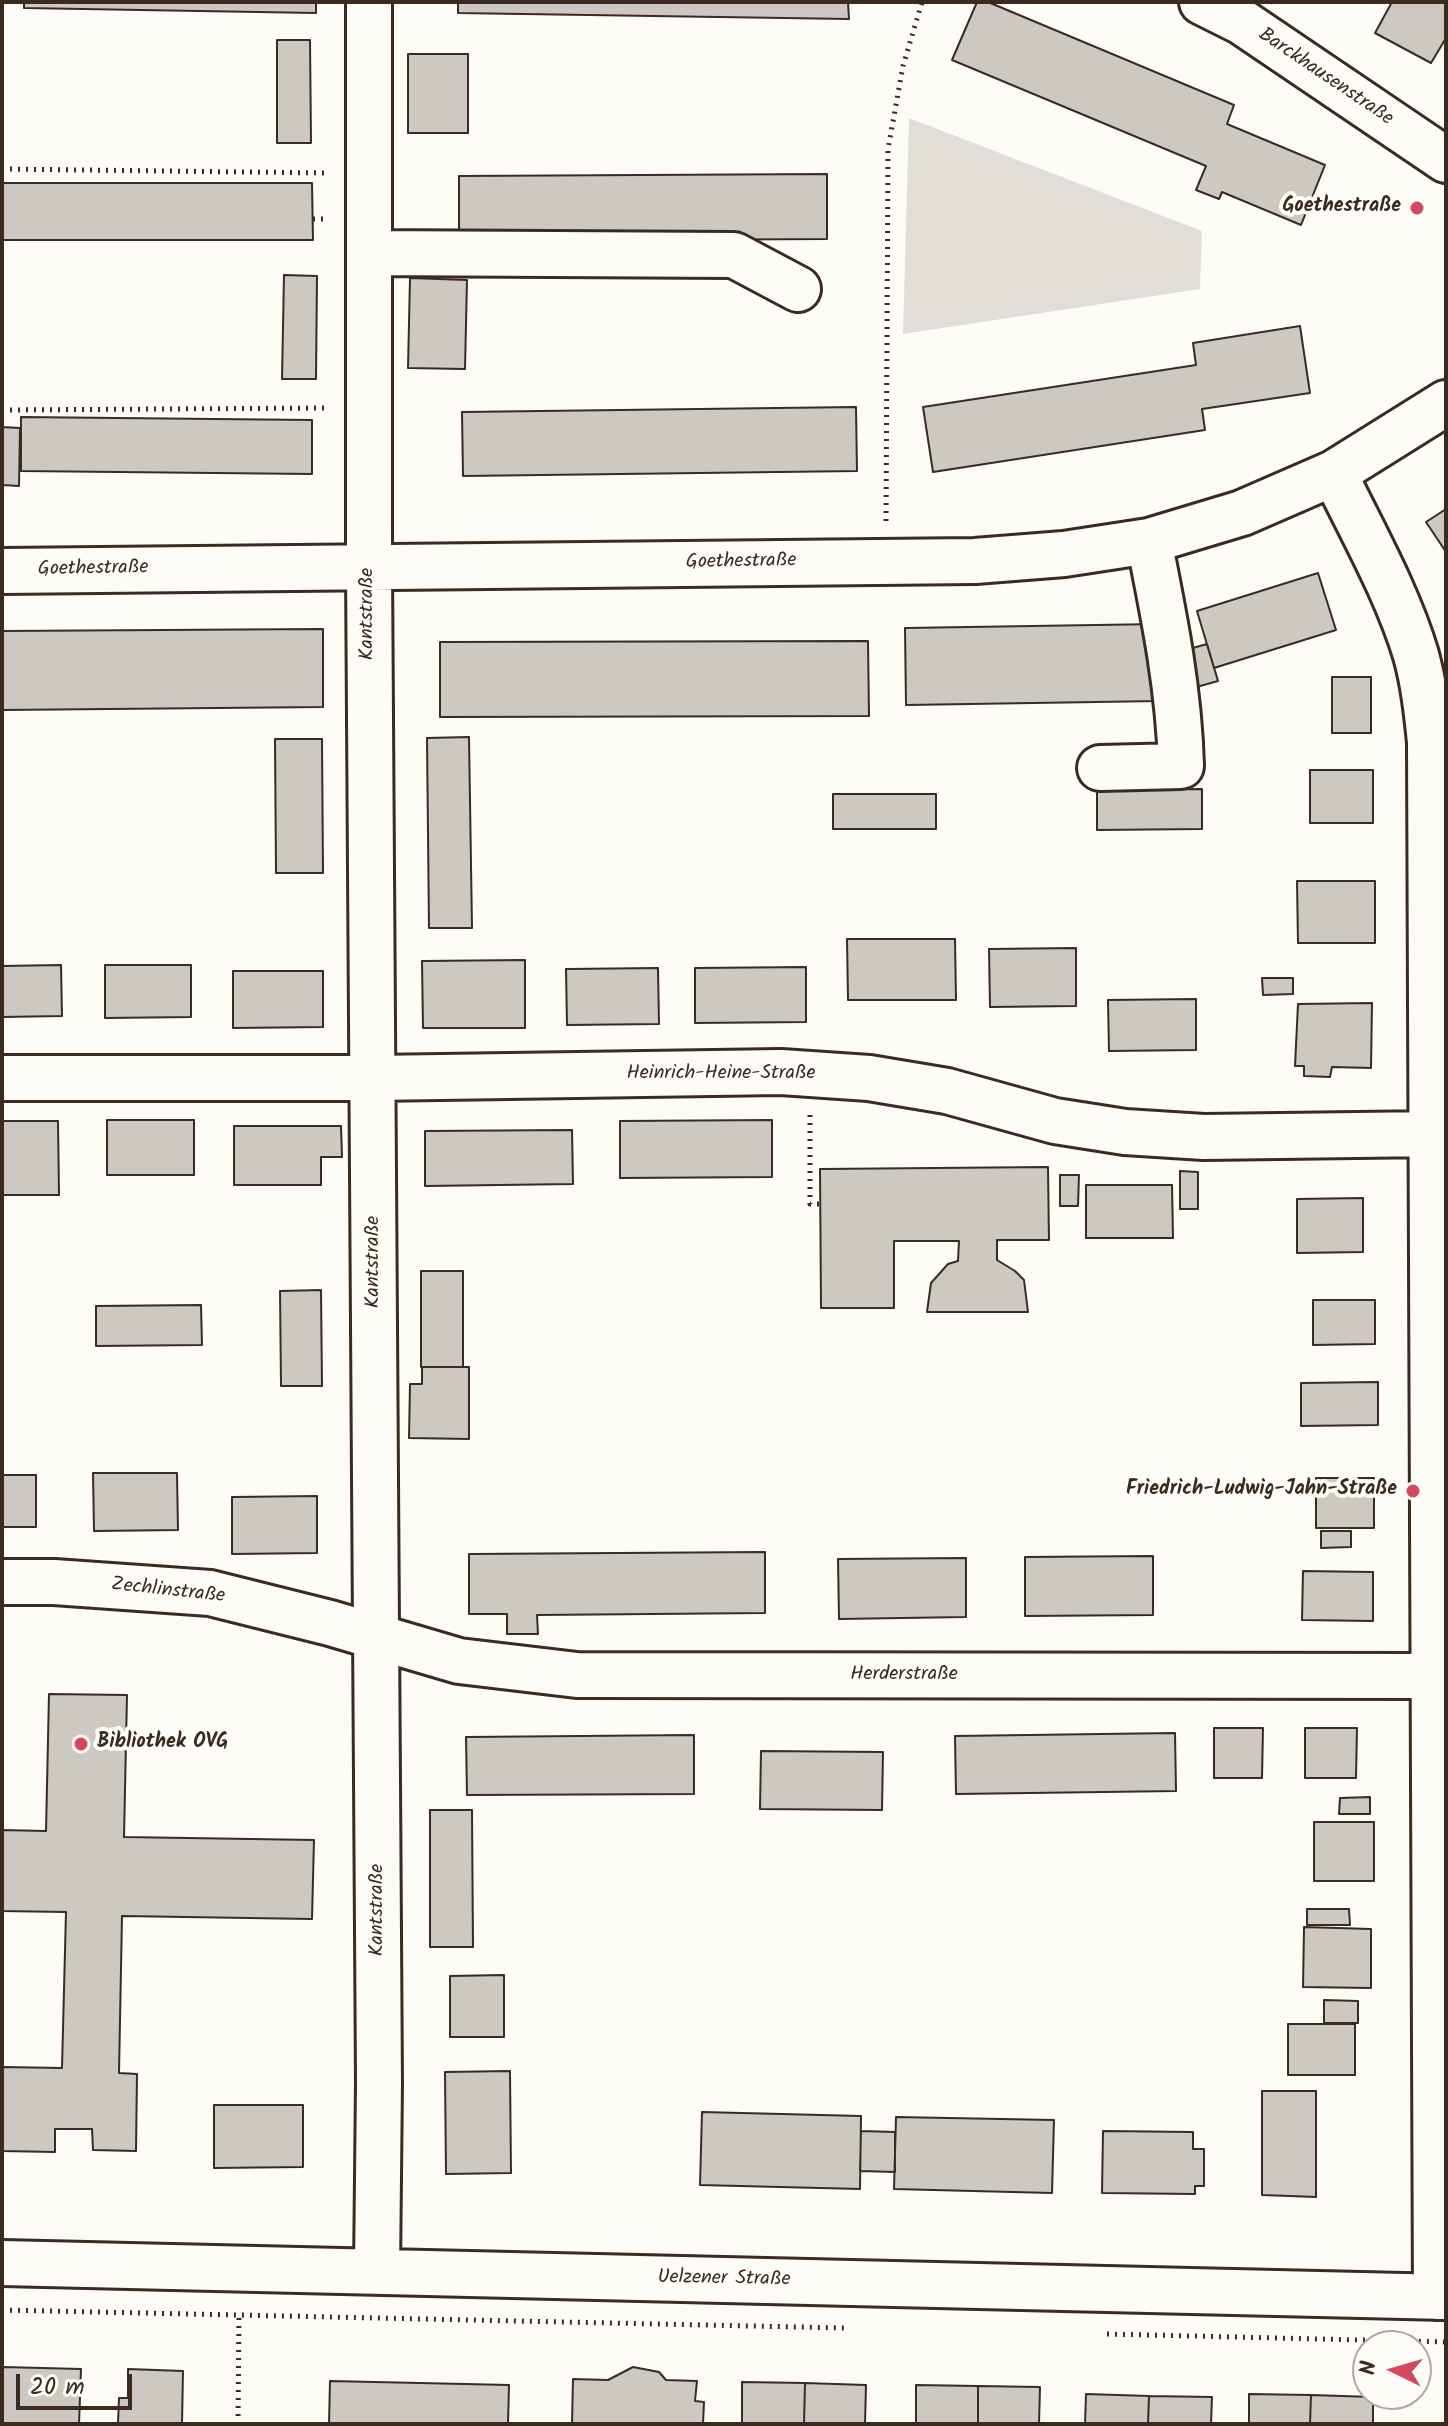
<!DOCTYPE html>
<meta charset="utf-8">
<style>
body{margin:0}
#map{position:relative;width:1448px;height:2426px;overflow:hidden;background:#fdfcf7;font-family:Kalam,sans-serif}
canvas{display:block}
.frame{position:absolute;inset:0;border:4px solid #3b2a1e;pointer-events:none}
.north{position:absolute;left:1352px;top:2330px;width:80px;height:80px;box-sizing:border-box;background:#fdfcf7;border:2px solid #afa8a0;border-radius:50%;rotate:275deg;font-size:22px;font-weight:700;line-height:32px;text-align:center;color:#3b2a1e}
.north::after{content:'';display:block;margin:auto;width:28px;height:36px;background:#d1495b;clip-path:polygon(50% 0,100% 100%,50% 72%,0 100%)}
.scale{position:absolute;left:16px;top:2374px;width:116px;height:36px;box-sizing:border-box;border:4px solid #3b2a1e;border-top:0;padding-left:10px;font-size:24px;line-height:28px;white-space:nowrap;color:#3b2a1e;-webkit-text-stroke:6px #fdfcf7;paint-order:stroke}
</style>
<div id="map">
<canvas width="1448" height="2426"></canvas>
<div class="frame"></div>
<div class="north">N</div>
<div class="scale">20 m</div>
</div>
<script>
const g = document.querySelector('canvas').getContext('2d');
g.lineJoin = 'round';
function paint(path, color) {
  g.fillStyle = color;
  g.fill(path, 'evenodd');
}
function trace(path, color, width, dash) {
  g.strokeStyle = color;
  g.lineWidth = width;
  g.lineCap = dash ? 'butt' : 'round';
  g.setLineDash(dash || []);
  g.stroke(path);
}
function label(font, color, halo, rows, align = 'center') {
  g.font = font + ' Kalam,sans-serif';
  g.lineWidth = 8;
  g.setLineDash([]);
  g.textBaseline = 'middle';
  g.strokeStyle = halo;
  g.fillStyle = color;
  for (const [text, x, y, turn = 0] of rows) {
    g.save();
    g.translate(x, y);
    g.rotate((+turn || 0) * Math.PI / 180);
    g.textAlign = isNaN(turn) ? turn : align;
    if (halo) g.strokeText(text, 0, 0);
    g.fillText(text, 0, 0);
    g.restore();
  }
}
const green = new Path2D(`
 M909,118L1202,231L1200,289L903,334Z`);
const building = new Path2D(`
 M24,2H316V13L24,8Z
 M458,2H848L849,19L458,13Z
 M977,2H988L1234,105L1227,124L1325,165L1301,225L1222,192L1219,199L1196,190L1206,166L952,60Z
 M1392,2H1446V38L1431,63L1375,33Z
 M277,40H310L311,143H277Z
 M408,54H468V133H408Z
 M827,174V239L459,241V176Z
 M2,183H312L313,240H2Z
 M284,275L317,276L316,379H282Z
 M410,278L467,280L465,369L408,368Z
 M1300,326L1310,393L1202,409L1205,430L933,472L923,407L1196,365L1193,343Z
 M856,407L857,471L463,476L462,412Z
 M21,417L312,420V474L21,471Z
 M2,427L20,428L19,486L2,485Z
 M1446,509V552L1426,522Z
 M1318,573L1336,630L1214,668L1197,611Z
 M1159,624L1160,701L906,705L905,628Z
 M323,629V707L2,710V631Z
 M868,641L869,716L440,717V642Z
 M1207,644L1218,681L1193,688L1182,651Z
 M1332,677H1371V733H1332Z
 M469,737L472,928H429L427,738Z
 M275,739H322L323,873H276Z
 M1310,770H1373V823H1310Z
 M1202,789V829L1097,830V790Z
 M833,794H936V829H833Z
 M1297,881H1375V943H1298Z
 M847,939H955L956,1000H848Z
 M1076,948V1006L990,1007L989,949Z
 M525,960V1028H423L422,961Z
 M61,965L62,1016L2,1017V966Z
 M105,965H191V1017L105,1018Z
 M806,967V1022L695,1023V968Z
 M658,968L659,1024L567,1025L566,969Z
 M233,971H323V1027L233,1028Z
 M1262,978H1293V994L1263,995Z
 M1196,999V1050L1109,1051L1108,1000Z
 M1372,1003L1371,1068L1332,1067L1330,1077L1304,1076V1066H1295L1298,1004Z
 M107,1120H194V1175H107Z
 M772,1120V1177L620,1178V1121Z
 M2,1121H58L59,1195H2Z
 M234,1126H341L342,1157H321V1185H234Z
 M572,1130L573,1184L425,1186V1131Z
 M1048,1167L1049,1240H997V1260L1015,1271L1024,1280L1028,1312H927L931,1283L948,1264L958,1261L959,1241H894V1308H821L820,1169Z
 M1180,1171L1198,1172V1209H1180Z
 M1060,1175H1079L1078,1206H1060Z
 M1086,1185H1172L1173,1238H1086Z
 M1363,1198V1252L1297,1253V1199Z
 M421,1271H463V1367H421Z
 M321,1290L322,1386H281L280,1291Z
 M1313,1300H1375V1344L1313,1345Z
 M201,1305L202,1345L96,1346V1306Z
 M422,1367H469V1439L409,1438L410,1384H422Z
 M1378,1382V1425L1301,1426V1383Z
 M93,1473H177L178,1530L94,1531Z
 M2,1475H36V1527H2Z
 M1316,1478H1374V1528H1316Z
 M317,1496V1553L232,1554V1497Z
 M1321,1531H1351V1547L1321,1548Z
 M765,1552V1613L537,1615L538,1634H507V1614H469V1554Z
 M1153,1556V1615L1025,1616V1557Z
 M966,1558V1617L839,1619L838,1559Z
 M1303,1571L1373,1572V1621L1302,1620Z
 M49,1694L127,1695L124,1837L314,1840L312,1919L122,1916L119,2073L137,2074L136,2151L93,2150L92,2129H55V2152L2,2151V2067L62,2068L66,1912L2,1911V1830L46,1831Z
 M1214,1728H1263L1262,1778H1214Z
 M1305,1728H1357L1356,1778H1305Z
 M1175,1733L1176,1791L956,1794L955,1736Z
 M694,1735V1794L467,1795L466,1737Z
 M761,1751L883,1752L882,1810L760,1809Z
 M1370,1797V1814H1339L1340,1798Z
 M430,1810H472L473,1947H430Z
 M1314,1822H1374V1881H1314Z
 M1307,1909H1349L1350,1925H1307Z
 M1304,1927L1371,1929V1988L1303,1987Z
 M504,1975V2037H450V1976Z
 M1324,2000L1358,2001V2023H1324Z
 M1288,2024H1355V2075H1288Z
 M510,2071L511,2173L446,2174L445,2072Z
 M1262,2091H1316V2197L1262,2195Z
 M214,2105H303V2167L214,2168Z
 M702,2112L861,2116L860,2189L700,2185Z
 M896,2117L1054,2120L1052,2193L894,2189Z
 M861,2131L895,2132V2172L860,2171Z
 M1103,2131L1193,2132V2149H1204V2186H1195V2194L1102,2193Z
 M2,2367L81,2369L79,2424H2Z
 M633,2367L659,2372L666,2380L697,2381L695,2401L704,2402L703,2424H572L573,2379L608,2380Z
 M128,2369L183,2371L182,2424H118L119,2398H128Z
 M330,2381L509,2385L508,2424H329Z
 M742,2382L805,2383L804,2424H742Z
 M805,2383L866,2385L865,2424H804Z
 M916,2385L978,2386V2424H916Z
 M978,2386L1040,2387L1039,2424H978Z
 M1086,2394L1149,2396L1148,2424H1085Z
 M1249,2394L1311,2395L1310,2424H1249Z
 M1311,2395L1373,2397V2424H1310Z
 M1149,2396L1212,2397L1211,2424H1148Z`);
const path = new Path2D(`
 M2,169L328,173
 M313,219H328
 M2,410L328,408
 M886,521L888,149L903,66L922,2
 M810,1115V1204H820
 M2,2310L845,2328
 M1107,2334L1446,2342
 M238,2424L239,2313`);
const minor = new Path2D(`
 M369,2V566L379,2082L377,2271
 M1202,2L1242,22L1446,160
 M369,253L734,255L798,289
 M1334,473C1363,533 1397,592 1416,655C1424,684 1427,713 1430,742L1436,2297
 M2,571L975,561L1064,554L1149,541L1242,513L1334,473L1446,403
 M1100,768L1181,766C1179,689 1164,616 1149,541
 M2,1078H373L781,1072L869,1078L947,1091L1055,1121L1125,1132L1204,1137L1433,1134
 M2,1582H54L210,1593L330,1623L459,1661L577,1675L1435,1676
 M2,2263L1446,2297`);
const markers = [
 [1417,208,8,"#d1495b"],
 [1413,1491,8,"#d1495b"],
 [81,1744,8,"#d1495b"]
];
const streetNames = [
 ["Barckhausenstraße",1325,78,34],
 ["Goethestraße",741,563,-1],
 ["Goethestraße",93,570,-1],
 ["Kantstraße",369,614,-90],
 ["Heinrich-Heine-Straße",721,1075],
 ["Kantstraße",375,1262,-90],
 ["Zechlinstraße",168,1592,6],
 ["Herderstraße",904,1676],
 ["Kantstraße",379,1910,-90],
 ["Uelzener Straße",724,2280,1]
];
const poiNames = [
 ["Goethestraße",1401,208],
 ["Friedrich-Ludwig-Jahn-Straße",1397,1491],
 ["Bibliothek OVG",97,1744,"left"]
];
paint(green, '#e1ded7');
paint(building, '#cdc8c2');
trace(building, '#3b2a1e', 2);
trace(minor, '#3b2a1e', 50);
trace(path, '#3b2a1e', 5, [2, 6]);
trace(minor, '#fdfcf7', 44);
for (const [x, y, r, color] of markers) {
  const dot = new Path2D();
  dot.arc(x, y, r, 0, 2 * Math.PI);
  g.fillStyle = color;
  g.fill(dot);
  trace(dot, '#fdfcf7', 3);
}
label('20px', '#3b2a1e', '#fdfcf7', streetNames);
label('bold 20px', '#3b2a1e', '#fdfcf7', poiNames, 'right');
</script>
